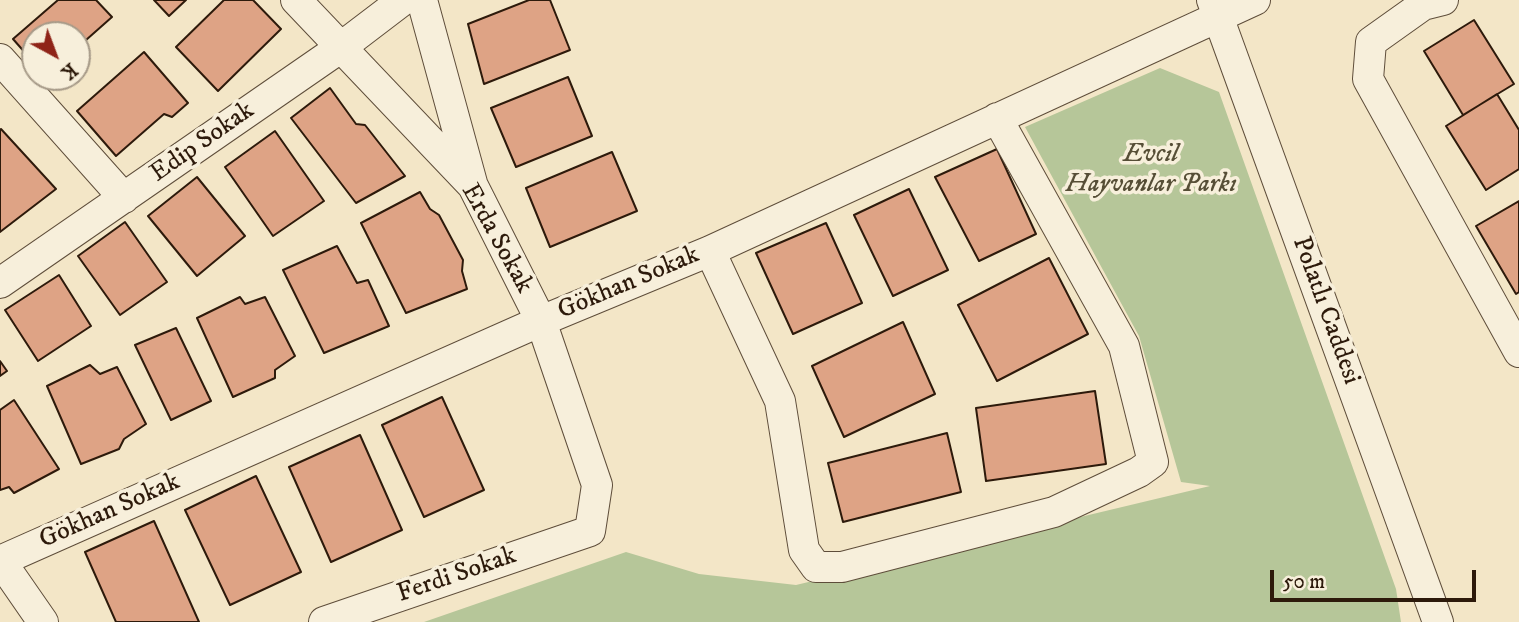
<!DOCTYPE html>
<meta charset="utf-8">
<style>
body{margin:0}
#map{position:relative;width:1519px;height:622px;overflow:hidden;background:#f3e6c7;font-family:"IM FELL DW Pica",serif}
canvas{display:block}
.north{position:absolute;left:21px;top:21px;width:70px;height:70px;box-sizing:border-box;background:#f7efdb;border:2px solid #a69a88;border-radius:50%;rotate:139deg;font-size:19px;font-weight:700;line-height:28px;text-align:center;color:#2d1a0b}
.north::after{content:'';display:block;margin:auto;width:24px;height:32px;background:#8f2418;clip-path:polygon(50% 0,100% 100%,50% 72%,0 100%)}
.scale{position:absolute;left:1270px;top:570px;width:206px;height:32px;box-sizing:border-box;border:4px solid #2d1a0b;border-top:0;padding-left:9px;font-size:21px;line-height:24px;white-space:nowrap;color:#2d1a0b;-webkit-text-stroke:5px #f7efdb;paint-order:stroke}
</style>
<div id="map">
<canvas width="1519" height="622"></canvas>
<div class="north">K</div>
<div class="scale">50 m</div>
</div>
<script>
const g = document.querySelector('canvas').getContext('2d');
g.lineJoin = 'round';
function paint(path, color) {
  g.fillStyle = color;
  g.fill(path, 'evenodd');
}
function trace(path, color, width, dash) {
  g.strokeStyle = color;
  g.lineWidth = width;
  g.lineCap = dash ? 'butt' : 'round';
  g.setLineDash(dash || []);
  g.stroke(path);
}
function label(font, color, halo, rows, align = 'center') {
  g.font = font + ' "IM FELL DW Pica",serif';
  g.lineWidth = 7;
  g.setLineDash([]);
  g.textBaseline = 'middle';
  g.strokeStyle = halo;
  g.fillStyle = color;
  for (const [text, x, y, turn = 0] of rows) {
    g.save();
    g.translate(x, y);
    g.rotate((+turn || 0) * Math.PI / 180);
    g.textAlign = isNaN(turn) ? turn : align;
    if (halo) g.strokeText(text, 0, 0);
    g.fillText(text, 0, 0);
    g.restore();
  }
}
const green = new Path2D(`
 M1160,68L1219,92L1396,589L1401,622H424L626,552L699,574L796,585L1210,486L1181,482L1139,336L1025,127Z`);
const building = new Path2D(`
 M58,0H96L112,17L77,48V35H35V64L13,39Z
 M154,0H186L169,16Z
 M224,0H253L281,29L218,91L176,47Z
 M529,0H550L570,50L484,84L468,24Z
 M1474,20L1514,84L1463,115L1424,51Z
 M144,52L188,103L172,117L164,114L116,156L77,111Z
 M568,77L592,136L516,167L491,108Z
 M330,88L356,124L365,125L405,176L356,203L291,118Z
 M1497,94L1519,130V169L1486,190L1446,126Z
 M1,129L56,189L0,232V130Z
 M275,131L324,201L273,236L225,167Z
 M997,149L1036,234L979,261L935,177Z
 M612,152L637,211L550,247L526,188Z
 M197,177L245,236L197,276L148,216Z
 M909,189L948,270L893,296L854,215Z
 M420,192L430,209L439,215L463,260L462,271L467,289L406,313L361,223Z
 M1519,201V292L1516,294L1476,226Z
 M125,222L167,282L120,315L78,256Z
 M826,223L862,303L793,334L756,253Z
 M337,246L357,283L368,280L389,326L324,353L283,270Z
 M1049,258L1088,334L997,381L958,305Z
 M59,275L91,326L38,361L5,310Z
 M240,297L245,304L265,297L295,356L275,370V378L233,397L197,318Z
 M903,322L935,394L844,437L812,366Z
 M176,328L211,401L171,420L135,345Z
 M0,361L7,371L0,376Z
 M90,365L100,374L117,367L146,424L124,439L119,449L81,464L47,386Z
 M1095,391L1106,464L986,481L976,408Z
 M442,397L484,490L424,517L382,425Z
 M14,400L59,469L14,493L9,487L0,490V410Z
 M947,433L961,492L843,522L828,463Z
 M360,435L402,530L331,562L289,467Z
 M256,476L301,572L230,605L185,510Z
 M154,521L199,622H116L85,552Z`);
const minor = new Path2D(`
 M296,0L473,186L541,321L597,485L590,531L324,622
 M422,0L472,183
 M1212,0L1438,622
 M1443,0L1423,5L1371,42L1368,79L1519,352
 M0,59L124,198
 M710,251L780,401L804,550L816,567H842L1054,512L1139,472L1153,462L1124,346L997,118
 M0,283L340,48L403,0
 M0,560L43,622
 M0,561L541,321L710,251L1255,0`);
const streetNames = [
 ["Edip Sokak",203,143,-35],
 ["Erda Sokak",496,239,61],
 ["Gökhan Sokak",629,284,-23],
 ["Polatlı Caddesi",1325,311,70],
 ["Gökhan Sokak",110,512,-24],
 ["Ferdi Sokak",457,576,-19]
];
const parkNames = [
 ["Evcil",1151,156],
 ["Hayvanlar Parkı",1151,186]
];
paint(green, '#b6c699');
paint(building, '#dea385');
trace(building, '#2d1a0b', 2);
trace(minor, '#5e4d3a', 32);
trace(minor, '#f7efdb', 30);
label('26px', '#2d1a0b', '#f7efdb', streetNames);
label('italic 26px', '#564e36', '#f7efdb', parkNames);
</script>
